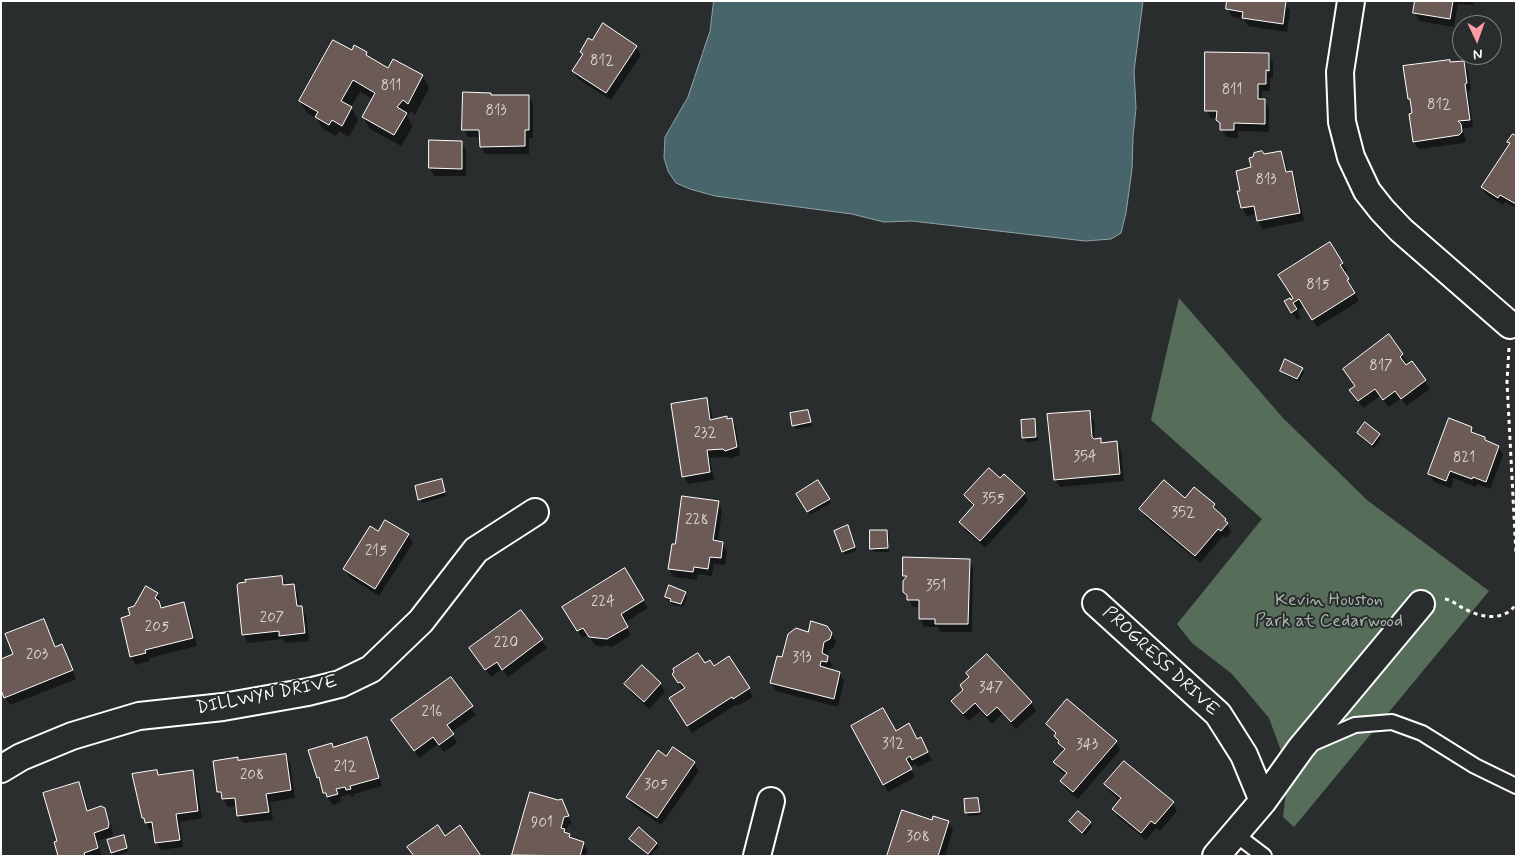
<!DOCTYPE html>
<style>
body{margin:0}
#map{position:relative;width:1517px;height:857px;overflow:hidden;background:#2a2d2e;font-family:Mynerve,sans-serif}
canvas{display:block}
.frame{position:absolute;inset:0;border:2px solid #fff;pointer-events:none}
.north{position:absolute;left:1452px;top:15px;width:50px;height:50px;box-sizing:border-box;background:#2a2d2e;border:1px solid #7f8182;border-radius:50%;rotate:177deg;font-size:14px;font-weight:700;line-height:20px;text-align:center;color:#fff}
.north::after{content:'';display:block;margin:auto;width:18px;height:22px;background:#ff9aa2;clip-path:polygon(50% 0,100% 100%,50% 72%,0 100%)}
</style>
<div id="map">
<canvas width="1517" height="857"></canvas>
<div class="frame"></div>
<div class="north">N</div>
</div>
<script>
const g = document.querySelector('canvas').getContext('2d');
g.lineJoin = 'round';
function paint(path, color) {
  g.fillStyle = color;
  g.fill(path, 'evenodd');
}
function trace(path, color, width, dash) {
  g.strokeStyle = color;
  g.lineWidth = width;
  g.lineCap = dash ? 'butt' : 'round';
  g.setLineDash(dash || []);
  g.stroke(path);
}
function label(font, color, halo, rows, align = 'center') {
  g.font = font + ' Mynerve,sans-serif';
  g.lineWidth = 4;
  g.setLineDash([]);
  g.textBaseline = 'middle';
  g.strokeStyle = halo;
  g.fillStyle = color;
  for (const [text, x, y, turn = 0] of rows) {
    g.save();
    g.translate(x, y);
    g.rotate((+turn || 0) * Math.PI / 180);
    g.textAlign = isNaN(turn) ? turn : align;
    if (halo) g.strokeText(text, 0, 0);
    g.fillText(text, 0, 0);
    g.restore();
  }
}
const green = new Path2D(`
 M1179,298L1283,418L1367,500L1489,591L1294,827L1283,817L1287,783L1284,759L1269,718L1232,674L1192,643L1177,624L1262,519L1151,420Z`);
const water = new Path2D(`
 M714,1H1143L1134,71L1136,108L1133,137L1132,169L1126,213L1121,233L1111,239L1085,241L912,221L884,222L852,214L715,196L690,189L676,183L668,171L664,158L665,137L688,97L710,31Z`);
const shadow = new Path2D(`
 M1417,1H1473V5L1458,4L1454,27L1419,21L1415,13Z
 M1285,3L1290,11L1287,32L1248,26L1244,19L1232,17L1228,9Z
 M636,47L641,55L611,100L578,79L573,71L583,56L581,52Z
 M352,52L366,53L369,59L388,70L393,60L423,76L429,88L415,115L411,111L407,116L413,126L401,146L370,129L363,117L373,99L360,92L351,107L358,120L349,137L339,131L336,136L323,129L317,119L307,113L300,101Z
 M1269,55L1273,63V78H1270V91H1262V100H1264L1269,108V132L1238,131V138L1226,137L1217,119L1211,118L1206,110Z
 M1463,62L1468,70L1471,91H1468L1473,127L1462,129L1466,140L1464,143L1419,149L1414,142L1413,114L1412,104L1409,99L1451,64Z
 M491,96H529L533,104V138H529V154H485L481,146L480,137H468L464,129Z
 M1516,137V208L1505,202L1503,205L1487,195L1482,188L1510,144L1509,142Z
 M430,142H461L466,150V176H434L430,168Z
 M1281,152L1285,160L1288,173L1291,172L1295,180L1304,221L1262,229L1258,221L1256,214L1247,216L1243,209L1260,206L1259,204L1243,207V209L1239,192H1242L1252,168L1264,156Z
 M1342,263L1347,271L1344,273L1359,301L1317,327L1304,306L1297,311L1301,318L1297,320L1286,302H1291Z
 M1402,355L1407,363L1404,365L1406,367L1412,363L1430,389L1406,406L1401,398L1389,407L1380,396L1363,408L1356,398Z
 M1302,368L1304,372L1299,382L1284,374L1282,371Z
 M706,400L711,408L713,421L726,417L728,420L731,419L736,427L740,455L730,459L728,457L710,458L714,480L688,484L684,476Z
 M807,411L812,426L796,429L794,425Z
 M1089,413L1094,421L1095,440L1100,439L1103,444L1116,442L1121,450L1124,481L1060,487L1055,480Z
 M1034,420L1036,424L1038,441L1026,442L1024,438L1022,421Z
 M1471,429L1475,435L1485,438L1487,442L1499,447L1503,455L1490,489L1477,484L1476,487L1454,478L1451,488L1434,482L1429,474Z
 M1358,433L1379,435L1381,439L1374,448L1360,437Z
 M1000,480L1024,493L1028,501L985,548L965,530L960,522L974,507L965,496Z
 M818,482L831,503L810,515L798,494Z
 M443,484L446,496L422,503L420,499Z
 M1185,500L1214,505L1218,514L1225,520L1231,532L1226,538L1223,536L1200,563L1145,517L1141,509Z
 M718,502L722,510L718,542L722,543L727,551L725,565L714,564L712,576L698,574L697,580L674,577L669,569L673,545H676Z
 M850,530L856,551L845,555L843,551Z
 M887,531L889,535V552H874L872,548Z
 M378,532L408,535L413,543L379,596L349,577L344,569Z
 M969,560L973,568L972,632H941L938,627H924L920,619V608L913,607L904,591L907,579L904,575Z
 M624,570L648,608L624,623L631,635L612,647L605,645L602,647L595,645L588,635L582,638L564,607Z
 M282,577L287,586L293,585L298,593L300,607H301L306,615L309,641L285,643L283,639L248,643L244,635L238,586Z
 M685,593L687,597L683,607L673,605L666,597Z
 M157,594L161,602L160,604L163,608L184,603L188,611L197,646L149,658L150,661L136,665L131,657L122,618L132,616Z
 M521,611L547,648L508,677L502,669L491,677L475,656Z
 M43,620L56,648L62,646L66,654L76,679L10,705L5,697L14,655Z
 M809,633H831L836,642L834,647L828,651L827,657L832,665L831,670L840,673L844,681L838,707L776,691L771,683L783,659Z
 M987,655L1031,703L1036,711L1016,729L1002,714L992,724L980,711L969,721L957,709L952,701L964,690L970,677Z
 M704,664L713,668L749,689L753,697L738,706L737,704L692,733L675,706L683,691L673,674Z
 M642,667L660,684L665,692L649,709L630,692L626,684Z
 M450,679L476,715L451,733L457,743L444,752L438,744L419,758L398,729Z
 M1047,724L1116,742L1120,750L1078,799L1066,789L1062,781L1066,776L1059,770L1055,762L1064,751L1062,748L1069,753L1061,745V747L1056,736Z
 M852,726L895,732L917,741L920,739L932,760L918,767L916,764L909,767L915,777L888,792Z
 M367,739L371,747L382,786L354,794V796L351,797L350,794L340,797L341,802L333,805L324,793L318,777L332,744L334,748Z
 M673,748L694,763L699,771L661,825L632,805L628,797L666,758Z
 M285,755L290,763L295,798L270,802L273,820L243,823L238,816L237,806L228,807L218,792L238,761Z
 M156,771L159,776L192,771L196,779L202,818L180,822L183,847L161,850L156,842L155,830H150L144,818Z
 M78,784L83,792L89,811L104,809L109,818L113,833L112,836L97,841L102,856H59Z
 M1106,784L1173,803L1177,811L1160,831L1156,828L1146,840L1118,817L1114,809L1121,801L1110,792Z
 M977,799L980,803L981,815L968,816L966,813Z
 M561,800L572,824L568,825L566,834L569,835L572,840L583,843L588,851L586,856H514L558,802Z
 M933,821L948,822L953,830L945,856H889Z
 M1071,822L1090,823L1092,827L1085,835Z
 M631,839L657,843L659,847L650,856L633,842Z
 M125,840L128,852L114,856L112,853Z`);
const building = new Path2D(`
 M1227,1H1286L1283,24L1242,18L1243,12L1226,9Z
 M1415,1H1453L1450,19L1413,13Z
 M603,23L637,46L606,93L572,71L583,54L580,52L588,38L592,40Z
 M333,40L352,50L354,45L367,52L366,55L388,68L393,59L423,75L408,104L403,100L397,107L407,113L394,135L362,117L375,93L353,80L341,101L352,107L342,126L332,120L329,125L315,117L318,112L299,101Z
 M1205,52L1269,53V71L1266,70V84H1258V99H1265V124L1234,123V130H1220V123L1216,120L1217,111H1205Z
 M1450,60V62L1464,61L1467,83L1465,84L1470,120L1458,121L1461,124L1462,132L1459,135L1413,142L1409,114L1412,113L1410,99H1408L1403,66Z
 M463,92L491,93V95H529V130H525V146L480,147L479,130H462Z
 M1513,134L1516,136V204L1500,195L1498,198L1481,187L1510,143L1507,142Z
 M429,140L462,141V169L429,168Z
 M1262,151L1264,154L1281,151L1286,172L1292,171L1300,213L1257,221L1254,206L1241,208L1237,191H1240L1236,171L1251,167L1249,158L1253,157L1254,153Z
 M1330,242L1343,263L1340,265L1349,279L1347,280L1355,293L1312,320L1299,299L1293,303L1297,309L1291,313L1284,301L1290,298L1291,300L1293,298L1278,275Z
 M1389,334L1403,354L1400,357L1406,365L1412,361L1426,380L1401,399L1395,391L1383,400L1375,389L1358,401L1349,390L1355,386L1343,369Z
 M1285,359L1303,368L1297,379L1280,371Z
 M707,398L710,420L727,416V419L732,418L737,447L725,451L723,449L707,450L710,472L682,477L671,404Z
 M808,410L811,422L792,426L790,413Z
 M1090,411L1092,437L1094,439L1101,438V443L1117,441L1120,474L1054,480L1047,414Z
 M1449,418L1472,427L1471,432L1485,437V440L1499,446L1486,482L1473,477L1472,479L1450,471L1446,481L1428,474Z
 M1035,419L1036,437L1022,438L1021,420Z
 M1365,422L1380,434L1372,445L1357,433Z
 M989,468L1000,478L1004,474L1025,493L980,541L959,522L974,505L964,495Z
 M442,479L445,492L418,500L415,486Z
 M818,480L830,499L807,512L796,494Z
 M1164,480L1185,498L1194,487L1215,504L1213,507L1226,519L1225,521L1228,523L1221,531L1218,529L1195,556L1139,509Z
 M682,496L719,501L713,540L723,542L721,558L710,557L708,569L694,567L693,572L668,569L672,544H675Z
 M385,520L409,534L375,589L343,569L370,526L378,531Z
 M848,525L855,547L842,552L834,531Z
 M870,530H887L888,548L870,549Z
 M903,557L970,559L968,624H935V619H919V600H907V595L903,592V581L907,576H903Z
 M625,568L644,600L621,614L628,627L607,639L589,637L583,628L577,631L562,607Z
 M282,576L283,585L294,584L297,606H302L305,633L279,636V631L242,635L237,585L239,583L246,582L245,580Z
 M669,585L686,592L681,604L670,601L671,599L665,597Z
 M146,586L158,593L155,598L159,601L161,608L184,602L193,638L145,650L146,653L130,657L121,618L130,615L128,608L134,606Z
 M521,610L543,639L502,670L497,662L485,670L469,648Z
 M44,619L55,647L62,644L73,670L4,698L1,690V659L13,654L5,634Z
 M811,621L827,626L832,633L830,639L824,642L822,653L828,656L827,662L821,661L820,666L840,672L834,699L770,683L777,656L782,657L788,634L796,628L808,632Z
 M698,653L705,663L710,660L714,666L729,656L750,688L733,699L732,697L687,726L669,698L685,688L680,682L678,683L672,674L674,672L673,669Z
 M987,654L1032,702L1011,722L997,707L987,716L975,703L963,714L951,701L963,690L960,685L969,677L966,673Z
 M642,665L661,683L644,702L624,684Z
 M451,677L473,706L447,725L454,734L439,745L433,737L414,751L391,720Z
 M1067,699L1117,741L1073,792L1060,781L1067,773L1053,762L1065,749L1058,743L1059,741L1054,736L1056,733L1046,724Z
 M883,708L896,731L909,723L917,739L921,737L928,752L912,760L910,756L906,759L912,769L883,785L851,726Z
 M367,737L379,778L350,786L351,789L346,790L345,787L336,789L338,794L327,797L326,793H323L319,777L317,778L308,750L332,743L333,747Z
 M673,747L695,762L657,818L626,797L658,750L666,756Z
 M286,754L291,790L266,794L269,812L237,816L235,798L222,799L221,792H217L213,761L238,757V760Z
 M1124,761L1174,802L1155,824L1151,821L1141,833L1112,809L1121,798L1104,784Z
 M157,770L158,775L193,770L198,811L176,814L180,840L155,843L152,822L145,823L144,818H142L132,774Z
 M79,782L87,811L101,806L105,808L109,824L108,828L94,833L98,848L84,853L85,856H58L54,842L57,841L43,793Z
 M530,792L558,800L562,799L569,816L564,817L561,828L565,829L564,832L570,834L569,837L584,842L580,856L512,855Z
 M978,798L980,812L965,813L964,799Z
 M902,810L932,820L933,816L949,821L938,856H887Z
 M1078,811L1091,822L1082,833L1069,821Z
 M438,825L445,836L460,825L481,856H414L407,847Z
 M639,827L657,843L648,854L629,839Z
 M124,835L127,848L111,853L107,840Z`);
const path = new Path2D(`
 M1509,348L1507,382L1516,554
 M1445,599C1452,600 1457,605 1463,608C1479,617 1504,623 1516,604`);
const service = new Path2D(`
 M1311,744L1355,725L1392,722L1422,733L1475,766L1516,786
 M1235,834L1264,856`);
const minor = new Path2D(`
 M1351,1L1340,72L1342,122L1351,157L1367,191L1382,210L1401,230L1510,325
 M1096,603L1218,714L1244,755L1263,801
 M1,769L21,757L72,736L139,716L223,707L308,692L340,684L371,669L421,621L476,550L535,512
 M757,856L771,801
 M1216,856L1263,801L1301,748L1421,604`);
const numberNames = [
 ["812",602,62],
 ["811",391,87],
 ["811",1232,91],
 ["812",1439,106],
 ["813",496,112],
 ["813",1266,181],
 ["815",1318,286],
 ["817",1381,367],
 ["232",705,434],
 ["354",1085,458],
 ["821",1464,459],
 ["355",993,500],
 ["352",1183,514],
 ["228",697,521],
 ["215",376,552],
 ["351",936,587],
 ["224",603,603],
 ["207",272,619],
 ["205",157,628],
 ["220",506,644],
 ["203",37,656],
 ["313",802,659],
 ["347",991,689],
 ["216",432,713],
 ["312",893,745],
 ["343",1087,746],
 ["212",345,768],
 ["208",252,776],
 ["305",656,786],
 ["901",542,824],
 ["308",918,838]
];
const parkNames = [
 ["Kevin Houston",1329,601],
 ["Park at Cedarwood",1329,622]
];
const streetNames = [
 ["PROGRESS DRIVE",1160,662,43],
 ["DILLWYN DRIVE",267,696,-11]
];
paint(green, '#556d59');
paint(water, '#48656b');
trace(water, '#91a3a6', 1);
paint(shadow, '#0007');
paint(building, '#6b5a55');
trace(building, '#fff', 1);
trace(service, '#fff', 18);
trace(minor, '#fff', 30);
trace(path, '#fff', 3, [4, 4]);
trace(service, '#2a2d2e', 14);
trace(minor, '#2a2d2e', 26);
label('15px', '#dad6d4', null, numberNames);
label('18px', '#aab6ac', '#2a2d2e', parkNames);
label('18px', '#fff', '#2a2d2e', streetNames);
</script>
